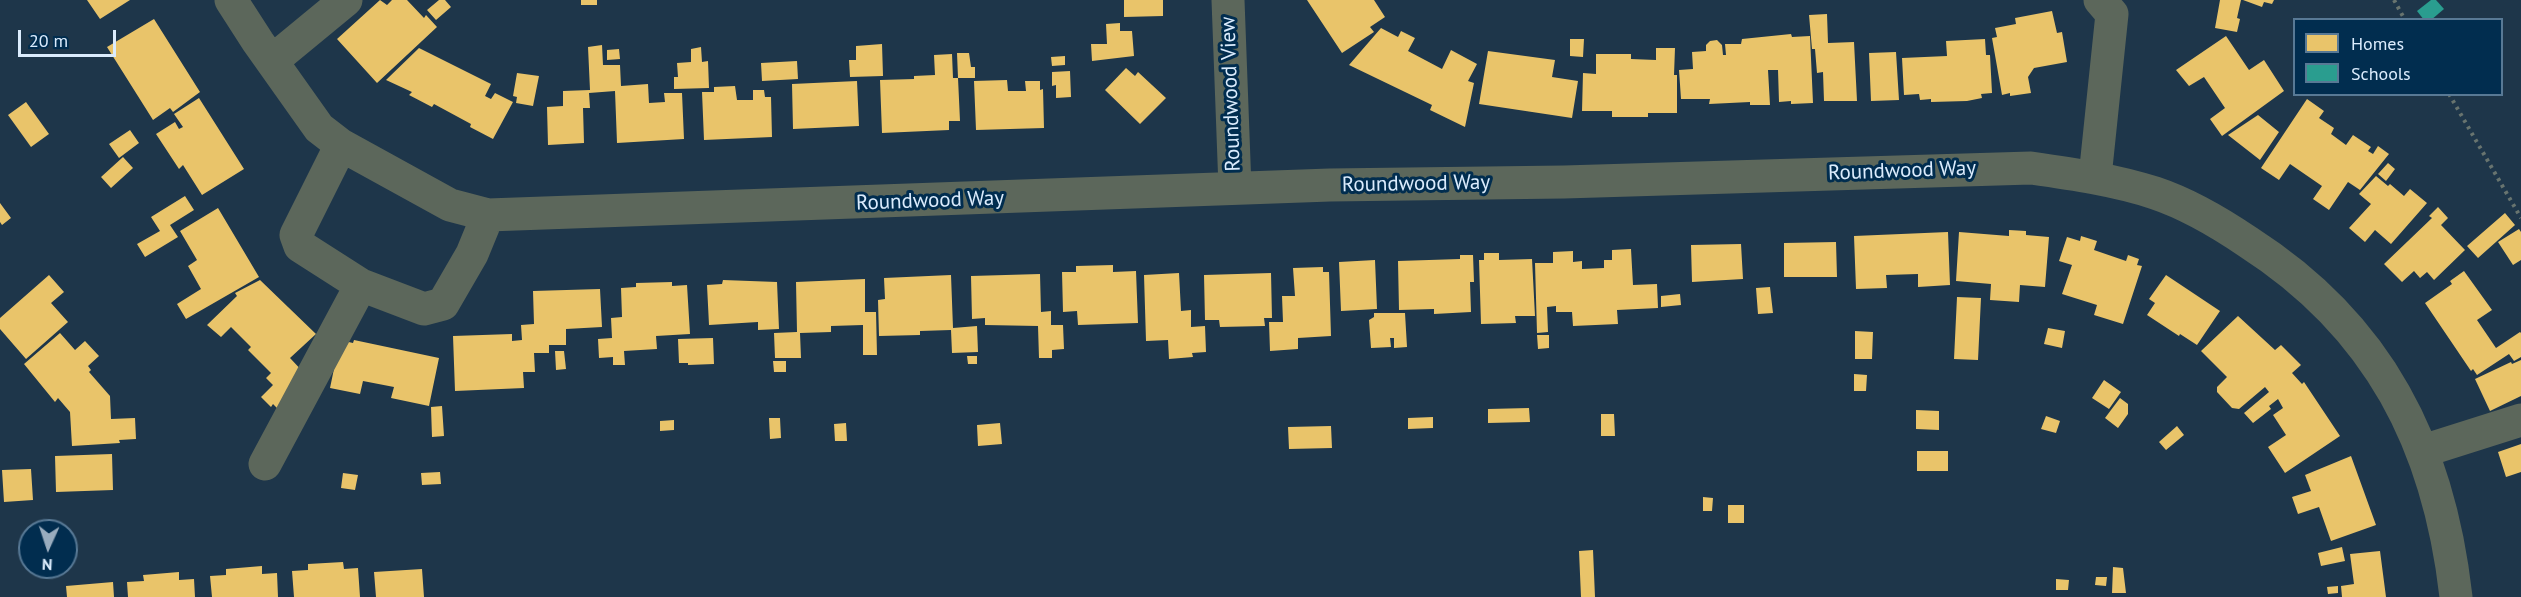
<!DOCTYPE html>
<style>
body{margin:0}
#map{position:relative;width:2521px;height:597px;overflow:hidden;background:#1e364a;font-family:"PT Sans",sans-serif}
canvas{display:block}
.legend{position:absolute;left:2293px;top:18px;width:210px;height:78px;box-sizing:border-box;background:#012d4f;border:2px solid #587995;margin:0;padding:8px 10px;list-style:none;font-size:18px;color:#dbecfd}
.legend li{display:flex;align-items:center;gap:12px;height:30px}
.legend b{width:30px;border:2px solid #587995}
.north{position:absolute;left:18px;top:519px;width:60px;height:60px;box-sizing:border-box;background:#012d4f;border:2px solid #587995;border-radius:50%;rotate:183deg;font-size:16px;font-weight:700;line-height:24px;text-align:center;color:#dbecfd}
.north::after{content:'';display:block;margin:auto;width:21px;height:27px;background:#99acbe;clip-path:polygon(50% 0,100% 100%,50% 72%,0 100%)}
.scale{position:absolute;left:18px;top:30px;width:98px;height:27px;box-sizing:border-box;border:3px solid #dbecfd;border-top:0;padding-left:8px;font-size:18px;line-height:21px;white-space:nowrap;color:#dbecfd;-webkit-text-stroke:4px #012d4f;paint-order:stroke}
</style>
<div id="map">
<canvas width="2521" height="597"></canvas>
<ul class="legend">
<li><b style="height:16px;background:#e9c46a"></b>Homes</li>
<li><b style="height:16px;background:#2a9d8f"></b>Schools</li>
</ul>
<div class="north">N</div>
<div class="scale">20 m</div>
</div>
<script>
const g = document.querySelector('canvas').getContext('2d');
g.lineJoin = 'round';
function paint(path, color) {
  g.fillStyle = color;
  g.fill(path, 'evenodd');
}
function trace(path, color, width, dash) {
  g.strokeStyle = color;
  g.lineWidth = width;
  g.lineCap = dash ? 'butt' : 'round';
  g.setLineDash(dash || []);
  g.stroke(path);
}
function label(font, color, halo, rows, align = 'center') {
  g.font = font + ' "PT Sans",sans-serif';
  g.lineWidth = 6;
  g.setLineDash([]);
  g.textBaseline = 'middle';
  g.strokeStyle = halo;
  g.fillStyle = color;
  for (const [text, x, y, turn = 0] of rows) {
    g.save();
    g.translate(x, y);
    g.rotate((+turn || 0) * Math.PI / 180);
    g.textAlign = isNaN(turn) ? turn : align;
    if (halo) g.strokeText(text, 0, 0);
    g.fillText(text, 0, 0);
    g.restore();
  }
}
const homes = new Path2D(`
 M87,0H130L100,19Z
 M380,0L387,5L392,0H407L424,18L426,15L437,27L377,83L337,39Z
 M439,0H445L451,7L436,20L427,10Z
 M581,0H597V5H581Z
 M1124,0H1163V16L1124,17Z
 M1307,0H1374L1385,17L1370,27L1374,32L1342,53Z
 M2220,0H2241L2237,18L2240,19L2237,32L2215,28Z
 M2243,0H2274L2272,4L2264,2L2262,7Z
 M2052,11L2057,33L2062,32L2067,62L2034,68L2028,77L2031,93L2010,96V93L2002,95L1992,38L1997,37L1995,28L2016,24L2015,18Z
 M1827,14L1828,43L1854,42L1857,101H1824L1823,72L1817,73L1815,49H1812L1809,15Z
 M154,19L200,92L173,112L170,108L153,120L107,47Z
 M1120,23V31H1132L1134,56L1092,61L1091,44H1107L1106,24Z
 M1381,28L1398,37L1401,31L1415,38L1408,51L1442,69L1451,50L1477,64L1468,81L1474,83L1465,127L1430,110L1432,105L1349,65Z
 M1791,34L1792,37L1810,36L1813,103L1791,104V101L1779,102L1778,70H1768L1770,105H1750V102L1709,104L1710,99H1681L1679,70L1693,69L1692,52L1706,51V45L1710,41L1717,40L1722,45L1723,55H1726L1725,44H1741L1742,39Z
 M2226,36L2249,70L2264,60L2284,91L2222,136L2210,119L2225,108L2204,77L2189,86L2176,70Z
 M1570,39H1584L1583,57L1570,56Z
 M1985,39L1986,55H1990L1992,93L1981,94L1982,98L1967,101L1931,102V99L1920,100L1919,94L1904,95L1902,58L1947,56L1946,41Z
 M882,44L883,76L850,77L849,60H856V46Z
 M602,45L603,65H620L621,86L648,84L649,103L665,102L664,93H682L684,139L617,143L615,91L589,93L590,108H583L584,143L548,145L547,107L563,106V91L590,90L588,47Z
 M701,47L702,62L708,61L709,88L674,89V77H678L677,63L691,62V49Z
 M419,48L491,84L485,96L491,99L495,93L513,102L493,139L470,127L471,124L434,104L432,107L409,95L412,92L386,80Z
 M1656,48H1675L1674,75H1677V113H1648V117H1612V111H1582L1583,73L1596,74V54H1631V59L1656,60Z
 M619,49L620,59L607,60V50Z
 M1488,51L1555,60L1552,77L1578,81L1572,118L1479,104Z
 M1896,52L1899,100L1871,101L1869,53Z
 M957,53H969L971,67H975V78H958Z
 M952,54L953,78H958L960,121H949V130L882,133L880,80L914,79V76L935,75L934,55Z
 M1065,56V65L1052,66L1051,57Z
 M797,61L798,79L762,81L761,63Z
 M1126,68L1135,76L1138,72L1166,98L1140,124L1105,90Z
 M1070,71L1071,97L1056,98V85L1052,86V72Z
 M517,73L539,76L533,106L516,103L517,97L513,96Z
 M1007,80L1008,91H1026L1025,81H1040V90L1043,89L1044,128L976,130L974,81Z
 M857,81L859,126L793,129L792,84Z
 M735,86L737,100H753V90H764L765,97H771L772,137L704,140L702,92H714V87Z
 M199,98L244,169L202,195L183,165L179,169L156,134L175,122L179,129L183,127L174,114Z
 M2307,99L2324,111L2319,118L2334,128L2331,134L2346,145L2353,135L2371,147L2368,151L2373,154L2378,146L2389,154L2360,190L2348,182L2329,210L2313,199L2322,186L2290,164L2279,180L2261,168Z
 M26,102L49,134L31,147L8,115Z
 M2258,115L2279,132L2260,160L2228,135Z
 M130,130L139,143L119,158L109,144Z
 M123,157L133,168L111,188L101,177Z
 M2388,163L2395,169L2386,181L2378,174Z
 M2376,176L2388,186L2390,184L2404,196L2410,189L2427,203L2391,244L2375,230L2365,242L2349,228L2371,204L2359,194Z
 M185,196L194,210L170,225L178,237L145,257L137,244L160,231L151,217Z
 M0,203L11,218L2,225L0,222Z
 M2438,207L2448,218L2441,225L2465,250L2434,280L2427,272L2420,278L2414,271L2402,282L2384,264L2432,218L2429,216Z
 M218,208L259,277L186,319L177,304L201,289L188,266L197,260L180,231Z
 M2505,213L2515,225L2478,258L2467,246Z
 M2519,229L2521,232V260L2513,265L2498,242Z
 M2009,230L2026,231V235L2049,237L2045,287L2020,285L2019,302L1990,300L1991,284L1956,281L1959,232L2009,236Z
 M1948,232L1950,285L1918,287V274L1886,275L1887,288L1856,289L1854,236Z
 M2081,236L2097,241L2094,250L2126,261L2128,255L2139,259L2137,265L2142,266L2123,324L2094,315L2097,305L2062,294L2072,265L2059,261L2067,237L2080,241Z
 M1836,242L1837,277H1784V243Z
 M1741,244L1743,279L1692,282L1691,245Z
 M1631,249L1633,285L1657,284L1658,308L1617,310L1618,324L1573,326L1572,312H1556V306L1547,307L1548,332L1537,333L1535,263H1553V252L1573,251V262L1582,261V269L1604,268V260H1612V250Z
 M1484,253H1499V260L1532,259L1535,316H1515L1516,323L1481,324L1479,260H1484Z
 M1460,255H1473L1474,282H1470L1471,312L1434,314V309L1399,310L1398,261L1460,259Z
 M1375,260L1377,309L1341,311L1339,262Z
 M1113,265V272L1136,271L1138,323L1078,325L1077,311L1063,312L1062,272H1076V266Z
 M1323,267V272H1329L1331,336L1298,338V349L1270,351L1269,322H1283L1282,296H1295L1293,268Z
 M2464,271L2492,310L2477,320L2496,348L2520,332L2521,333V357L2514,361L2509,354L2477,375L2473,369L2471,371L2425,303L2452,284L2450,281Z
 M1179,273L1181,311L1191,310V327L1205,326L1206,352L1192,353L1193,357L1169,359L1168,340L1146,341L1144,275Z
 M1271,273L1272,318H1264L1265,326L1220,327L1219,320H1205L1204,275Z
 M1040,274L1041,312L1051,311V325H1063L1064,349L1052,350V358H1039L1038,326L985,325V318L972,319L971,276Z
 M49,275L64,292L51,303L68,322L26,359L0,329V318Z
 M951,275L953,328L977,326L978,352L952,353L951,330L920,331V335L879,336L878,300L885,299L884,278Z
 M2166,275L2220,311L2197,345L2180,334L2179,336L2147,315L2155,303L2149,299Z
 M865,279V312H876L877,355H863V325L831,326V332L800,333L801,358H775L774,333L797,332L796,282Z
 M260,280L316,334L290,358L306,375L278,409L273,404L271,407L261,397L273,385L266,378L271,373L248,350L251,347L231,327L221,337L207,325L237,296L235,293Z
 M723,280L777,282L779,329L758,330V322L709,325L707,285L722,284Z
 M672,282V286L687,285L690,334L656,336L657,349L624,351L625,365H613V357L599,358L598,339L612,338L611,318L622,317L621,288L636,287V283Z
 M1770,287L1773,313L1758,314L1756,288Z
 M600,289L602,327L566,329V345H549V353H534L535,372H523L524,388L455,391L453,336L512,334V341L522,340L521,325L534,324L533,291Z
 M1680,294L1681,305L1661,307V296Z
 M1957,297L1981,298L1978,360L1954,359Z
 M1374,313H1405L1407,347L1394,348V338H1390L1391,347L1371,348L1369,320L1374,317Z
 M2238,316L2275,350L2281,345L2301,365L2292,373L2302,384L2304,382L2340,436L2285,473L2268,447L2286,435L2273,415L2283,408L2278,399L2269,406L2271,409L2253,423L2244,413L2269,392L2265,387L2239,409L2232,408L2217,392V387L2227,377L2201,351Z
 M2048,328L2065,331L2062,348L2044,344Z
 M1855,331L1873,332L1872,359H1855Z
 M60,333L75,350L85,341L99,356L88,366L91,370L89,372L110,396L111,419L135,418L136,439L119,440L120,443L72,446L70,412L58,398L55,402L24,364Z
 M1537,335H1549V348L1538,349Z
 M713,338L714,364L688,365V363H679L678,339Z
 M340,340L353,343L354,340L439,358L429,406L391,398L394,387L363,381L360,394L330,388Z
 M555,351H564L566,369L556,370Z
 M967,356H977V364H968Z
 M2521,360V396L2490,411L2475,379L2511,362L2512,364Z
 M773,361H786V372H774Z
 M1854,374L1867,375L1866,391H1854Z
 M2104,380L2121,392L2109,409L2092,398Z
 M2120,398L2128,404V414L2118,428L2105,418Z
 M442,406L444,436L432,437L431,407Z
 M1529,408L1530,422L1488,423V409Z
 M1916,410L1939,411V430L1916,429Z
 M1601,414H1614L1615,436H1601Z
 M2046,416L2060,421L2056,433L2041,429Z
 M1433,417V428L1408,429V418Z
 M769,418H780L781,438L770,439Z
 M674,420V430L660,431V421Z
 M846,423L847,441H835L834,424Z
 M1000,423L1002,444L978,446L977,425Z
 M1331,426L1332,448L1289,449L1288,427Z
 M2177,426L2184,435L2166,450L2159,442Z
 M2521,444V472L2506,477L2498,452Z
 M1917,451H1948V471H1917Z
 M112,454L113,490L56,492L55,456Z
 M2351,456L2376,525L2331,541L2319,507L2298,514L2292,497L2311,491L2305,475Z
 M31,469L33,500L4,502L2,470Z
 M440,472L441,484L422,485L421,473Z
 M343,473L358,475L355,490L341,488Z
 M1703,497L1713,498L1712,511H1703Z
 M1728,505H1744V523H1728Z
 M2342,547L2345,561L2321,566L2318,553Z
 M1593,550L1595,597H1581L1579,551Z
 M2380,551L2386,597H2342L2341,586L2354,584L2350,554Z
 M343,562L344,569L358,568L360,597H294L292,571L308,570V564Z
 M262,566V574L277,573L278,597H212L210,576L226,575V569Z
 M2113,567L2123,568L2126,593H2112Z
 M422,569L424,597H376L374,572Z
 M179,572V580L194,579L195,597H128L127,582L144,581L143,575Z
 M2096,577H2107L2106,586L2095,585Z
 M2056,579L2069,580L2068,590H2056Z
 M113,582L114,597H67L66,586Z
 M2338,586V593L2328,594L2327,587Z`);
const schools = new Path2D(`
 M2431,0H2436L2444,9L2431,20H2424L2417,11Z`);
const path = new Path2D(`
 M2394,0L2405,20
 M2449,94L2521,218`);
const minor = new Path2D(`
 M231,0L258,42L319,128L341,145L450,205L488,215L1330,185L1564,182L2031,168C2073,174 2115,180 2155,193C2188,204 2220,223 2248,242C2379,326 2439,445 2456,597
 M1228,0L1235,188
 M272,61L346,0
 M341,145L296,235L300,246L361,285L424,309L443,304L472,254L488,215
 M2095,177L2112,14L2100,0
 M2423,451L2521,420
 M265,464L361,285`);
const streetNames = [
 ["Roundwood View",1231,94,-92],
 ["Roundwood Way",1902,171,-2],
 ["Roundwood Way",1416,184,-1],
 ["Roundwood Way",930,201,-2]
];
paint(homes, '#e9c46a');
paint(schools, '#2a9d8f');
trace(path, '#68746f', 4, [3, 4.5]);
trace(minor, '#5c675b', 33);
label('21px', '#dbecfd', '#012d4f', streetNames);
</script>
